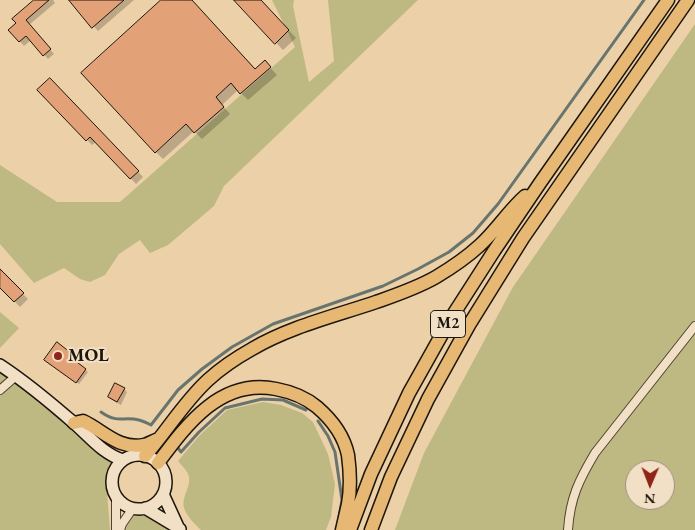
<!DOCTYPE html>
<style>
body{margin:0}
#map{position:relative;width:695px;height:530px;overflow:hidden;background:#ebd0a8;font-family:"EB Garamond",serif}
canvas{display:block}
.north{position:absolute;left:625px;top:460px;width:50px;height:50px;box-sizing:border-box;background:#f2e0c6;border:1px solid #9d8f7c;border-radius:50%;rotate:181deg;font-size:14px;font-weight:700;line-height:20px;text-align:center;color:#1d160c}
.north::after{content:'';display:block;margin:auto;width:18px;height:22px;background:#8f2418;clip-path:polygon(50% 0,100% 100%,50% 72%,0 100%)}
</style>
<div id="map">
<canvas width="695" height="530"></canvas>
<div class="north">N</div>
</div>
<script>
const g = document.querySelector('canvas').getContext('2d');
g.lineJoin = 'round';
function paint(path, color) {
  g.fillStyle = color;
  g.fill(path, 'evenodd');
}
function trace(path, color, width, dash) {
  g.strokeStyle = color;
  g.lineWidth = width;
  g.lineCap = dash ? 'butt' : 'round';
  g.setLineDash(dash || []);
  g.stroke(path);
}
function label(font, color, halo, rows, align = 'center') {
  g.font = font + ' "EB Garamond",serif';
  g.lineWidth = 4;
  g.setLineDash([]);
  g.textBaseline = 'middle';
  g.strokeStyle = halo;
  g.fillStyle = color;
  for (const [text, x, y, turn = 0] of rows) {
    g.save();
    g.translate(x, y);
    g.rotate((+turn || 0) * Math.PI / 180);
    g.textAlign = isNaN(turn) ? turn : align;
    if (halo) g.strokeText(text, 0, 0);
    g.fillText(text, 0, 0);
    g.restore();
  }
}
const green = new Path2D(`
 M272,0H294L293,6L309,82L334,61L328,0H418L224,186L214,206L168,245L150,253L140,240L119,254L105,275L90,282L80,279L64,268L34,283L0,244V165L57,202H120L295,47Z
 M695,24V530H395L424,453L513,287ZM635,470H665V500H635Z
 M0,312L19,328L0,348Z
 M0,372L110,460L115,469L106,480L110,530H0Z
 M263,402L281,405L302,413L313,422L328,454L335,484L331,517L326,530H201C195,524 187,517 184,508C181,496 193,485 188,474C186,469 181,465 178,461L199,436L227,410Z
 M139,512L151,514L173,530H124C128,519 129,517 139,512Z`);
const shadow = new Path2D(`
 M36,0H53L55,3L29,25L54,54L48,59L31,40L24,46L10,30Z
 M71,0H134L98,31Z
 M162,0H191L256,70L265,62L277,75L248,100L238,90L222,105L230,114L202,139L194,131L163,159L156,152Z
 M235,0H260L296,38L283,50Z
 M50,80L143,177L136,184L96,142L92,145L39,90Z
 M0,271L28,299L20,307L0,286Z
 M70,354L73,356L71,359L88,372L79,384L48,362Z
 M124,389L127,392L121,405L112,400L109,397Z`);
const stream = new Path2D(`
 M101,412C118,424 123,416 139,420C143,421 147,423 151,425L178,390L202,369L232,347L273,324L383,286L418,269L449,252L473,233L498,204L644,0
 M318,421L328,436L335,452L342,500L339,517
 M178,448L181,452L199,432L225,408L262,399L283,400L306,410`);
const building = new Path2D(`
 M34,0H49L26,20L51,49L43,56L26,36L19,42L8,30L16,23L12,19Z
 M69,0H124L92,28Z
 M161,0H192L255,69L265,60L271,67L240,94L231,83L216,97L224,107L194,133L186,124L155,153L81,73Z
 M234,0H261L289,30L275,44Z
 M50,78L139,171L130,179L90,137L86,141L37,90Z
 M0,269L24,293L14,302L0,288Z
 M57,342L71,353L69,356L86,369L76,383L44,360Z
 M115,383L125,388L117,402L108,397Z`);
const minor = new Path2D(`
 M0,390L16,376
 M116,495V530
 M120,530L122,524L133,508
 M568,530C570,498 579,480 595,453L695,326`);
const secondary = new Path2D(`
 M0,365C26,382 51,403 74,423C89,436 103,454 123,460
 M112 482a27 27 0 1 1 54 0a27 27 0 1 1-54 0Z
 M163,494L179,529
 M145,508L180,529`);
const trunk = new Path2D(`
 M74,423L83,421C104,431 119,450 144,445C149,444 154,440 159,439
 M145,456C167,431 184,402 208,380C221,368 236,358 252,349C289,327 335,316 376,302C396,295 417,288 436,277C451,268 466,258 479,246C496,231 508,211 525,196
 M158,463C187,424 221,378 276,389C292,392 305,397 317,407C331,419 344,436 348,455C350,470 351,488 348,504C346,513 344,521 342,530
 M350,530L371,474L409,393L451,318L494,251L540,183L668,0
 M371,530L391,477L428,399L469,325L523,238L688,0`);
const markers = [
 [58,356,5,"#8f2418"]
];
const shields = [
 [448,324,35]
];
const shieldNames = [
 ["M2",448,324]
];
const poiNames = [
 ["MOL",68,356]
];
paint(green, '#beb983');
paint(shadow, '#0003');
trace(stream, '#68756e', 3);
paint(building, '#e2a176');
trace(building, '#1d160c', 1);
trace(minor, '#504433', 10);
trace(secondary, '#1d160c', 14);
trace(trunk, '#1d160c', 15);
trace(minor, '#f2e0c6', 8);
trace(secondary, '#f2e0c6', 11);
trace(trunk, '#e6b874', 12);
for (const [x, y, r, color] of markers) {
  const dot = new Path2D();
  dot.arc(x, y, r, 0, 2 * Math.PI);
  g.fillStyle = color;
  g.fill(dot);
  trace(dot, '#f2e0c6', 2);
}
for (const [x, y, w] of shields) {
  const box = new Path2D();
  box.roundRect(x - w / 2, y - 13.5, w, 27, 4);
  g.fillStyle = '#f2e0c6';
  g.fill(box);
  trace(box, '#1d160c', 1);
}
label('bold 16px', '#1d160c', null, shieldNames);
label('bold 18px', '#1d160c', '#f2e0c6', poiNames, 'left');
</script>
